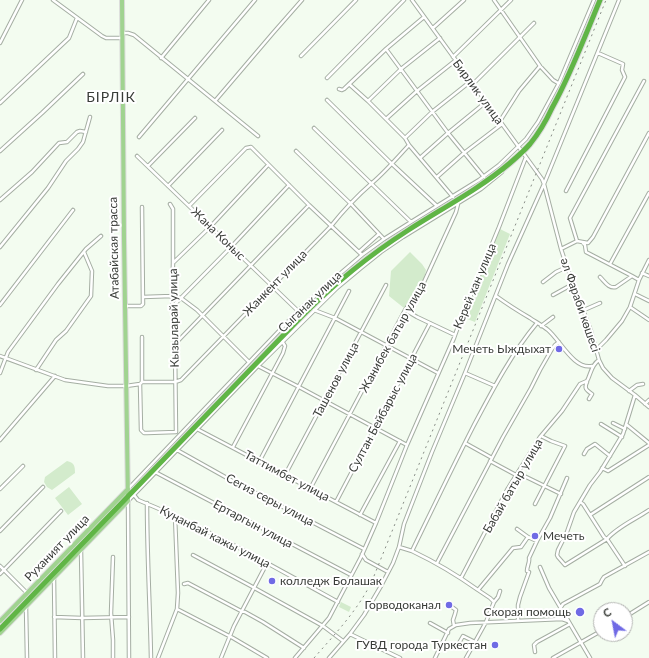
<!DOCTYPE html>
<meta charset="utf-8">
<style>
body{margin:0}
#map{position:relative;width:649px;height:658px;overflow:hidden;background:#f3fcf0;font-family:Lato,sans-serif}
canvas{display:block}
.north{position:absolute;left:593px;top:602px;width:40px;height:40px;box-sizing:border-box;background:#fff;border:1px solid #b0b1af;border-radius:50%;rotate:328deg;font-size:11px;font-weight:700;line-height:16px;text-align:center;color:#393c38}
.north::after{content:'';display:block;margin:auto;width:14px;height:18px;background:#706ae5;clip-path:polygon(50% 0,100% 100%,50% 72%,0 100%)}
</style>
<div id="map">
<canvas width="649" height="658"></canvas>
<div class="north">С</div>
</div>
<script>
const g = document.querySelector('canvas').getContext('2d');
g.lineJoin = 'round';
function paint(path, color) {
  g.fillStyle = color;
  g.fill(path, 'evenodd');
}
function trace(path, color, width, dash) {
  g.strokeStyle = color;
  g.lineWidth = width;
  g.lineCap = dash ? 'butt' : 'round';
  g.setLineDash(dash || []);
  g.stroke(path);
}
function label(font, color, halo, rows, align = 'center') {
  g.font = font + ' Lato,sans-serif';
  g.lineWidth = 4;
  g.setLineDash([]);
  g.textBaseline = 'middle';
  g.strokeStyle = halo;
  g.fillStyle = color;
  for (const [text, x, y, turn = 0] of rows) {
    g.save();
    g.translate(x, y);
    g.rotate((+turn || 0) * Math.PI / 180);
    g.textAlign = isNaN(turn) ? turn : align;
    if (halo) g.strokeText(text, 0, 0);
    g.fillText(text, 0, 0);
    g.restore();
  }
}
const green = new Path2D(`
 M500,229L510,234L475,322L462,317Z
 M410,252L422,264L426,270C424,281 420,290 413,299C410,303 407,304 404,308L389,296L391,271Z
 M67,461C74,463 75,465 75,473L52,490L47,487L44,482L45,477Z
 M69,487L82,504L68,515L55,498Z
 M341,602L351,607L349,612L339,607Z`);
const minor = new Path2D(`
 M53,0L102,36L106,38H121
 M412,0L542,179L544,184L561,249L567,267L591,331L599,360L603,368L612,378L635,395L649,407
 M494,0L540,66L553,80L558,83
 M433,28L464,0
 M122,33H128L134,35L215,101L258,136
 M0,43L22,0
 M386,49L448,133L484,177
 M301,56L356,0
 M453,57L511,0
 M161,58L209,0
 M327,78L404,0
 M349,84L368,101L405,138L409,145L453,197
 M473,84L534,23
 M339,89L342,90L344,89L386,49L424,17
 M327,100L391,163L437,206
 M215,101L273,33L302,0
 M368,101L401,69L440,38
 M0,103L69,38L77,18
 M386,119L417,91L456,60
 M500,121L519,91L540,66
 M314,128L411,222
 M139,137L255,0
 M405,138L432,112L471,81
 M0,151L42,113L83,74
 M296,151L351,204L384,239
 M137,156L298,311
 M420,158L448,133L486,102
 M148,166L195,118
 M437,177L464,153L502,124
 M168,186L222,130
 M566,191L625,77L622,70L623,64L598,53
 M0,200L32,172L59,143L67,142L77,132L80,131L86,132
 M189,206L246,148L251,147L309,205L362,255
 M577,241L570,218L644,81
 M577,241L588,243L593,237L649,133
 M583,243L585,245L586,252L632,276
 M0,247L48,188L66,161L78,149L83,142L90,117
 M561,249L577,241
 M359,252L379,234
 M174,262L210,227L268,165
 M610,264L649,193
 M642,273L649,276
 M600,277C605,282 609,289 616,287L632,276L639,280
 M543,282L556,272L567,267
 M635,294L649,301
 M553,295L573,284
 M496,296C507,304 518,311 530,318C536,322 543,326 548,330C560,340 574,370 592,366
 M143,297L172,296L181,298L197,310L249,362
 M0,305L73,210
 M125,306H141L143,304L142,207
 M173,306L231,247L289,185
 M630,307L649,320
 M314,310L335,318L438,373
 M405,310L417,317L455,335
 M584,310L600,303
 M541,326L553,317
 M175,344L309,205
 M596,350L606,340L622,321L630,307L639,280L649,260
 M0,356L65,380L108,386H126L140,384L142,382H175L181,380L331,226C343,211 357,196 372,183C385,172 397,158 409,145
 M258,366L299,387L407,445
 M36,370L56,340L66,331L91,296L92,271L84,252
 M0,373L8,352L58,284L86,249L101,236
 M465,373L495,386
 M142,382V337
 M587,382C584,388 586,390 592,394L589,399
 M140,384L141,430L144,433H147L176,432L175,344L172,296L173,263V209L170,204
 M629,391L637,385L643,384
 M635,395L623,434L600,472L590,485L574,512L567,532L558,550L557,555L558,557L565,565L607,539C617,527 636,519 649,510
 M645,404L649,400
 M613,423L625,429
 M601,424L622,437
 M627,425L649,443
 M197,429C257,460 316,492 376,523
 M0,440L55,376
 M465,443L492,458
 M233,447L283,353L285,346L282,341
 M177,450L227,478L364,549
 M584,454L587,449L595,444L610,456
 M490,461L516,475
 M259,462L349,291
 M602,468L608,471L649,445
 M155,472L351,575
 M518,473L561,494
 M285,475L386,285
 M0,489L23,466
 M128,489L298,311L328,284L362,255L384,239L411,222L479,180L499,165L526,139L538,122L559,83L594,0
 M310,489L405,310L416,295L419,293L456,212L458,204
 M134,495L138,500C207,528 272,566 338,602
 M336,502L430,323
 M580,502L583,504L604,537L607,539L625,566
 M147,503C147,555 150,606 151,658
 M535,504L565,446L551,441L541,436
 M360,515L400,441
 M590,515L649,477
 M517,529L528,537
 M0,531L43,487
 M399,547L412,551C432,510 452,468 473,427C492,391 511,354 537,323
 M81,551L83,658
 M412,551C435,562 457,575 478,590
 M362,554L366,560L388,572
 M193,555L249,585L323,626L343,641
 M113,557L111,613L113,640V658
 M437,563L503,437L531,388L540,370L552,349L555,345L559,342
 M0,566L27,593
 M540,567L549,588L590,658
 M0,574L61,511
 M461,578L507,490L540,437L562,411L580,384L587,381C591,374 591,365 599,360
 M54,579L55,658
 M184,584L188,583L241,611L245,612L263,622L304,648
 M494,602L498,597L500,591
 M26,607L27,658
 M452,607L456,610L455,614L453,620L454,626
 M561,607L563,604L600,584L602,580L604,577L649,552
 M177,609L233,638L267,658
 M54,617L82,618L129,617
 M625,617L649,602
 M518,621V605L520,597L529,572L527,571C527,566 530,562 529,558L537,541
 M430,623L448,633
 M350,634L400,658
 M459,643L463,636L475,642
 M535,652L534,645L537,642L570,624
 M129,658L128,501L258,366L337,288L361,268L381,252L403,237L481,189L502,172
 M158,658L177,609L178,593L175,516
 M221,658L234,626L267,563
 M295,658L329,618L361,557L376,523L407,445L454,338L459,324L499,227L526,157
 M329,658L350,634L364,615L381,586L393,563L399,547L404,524L432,452L465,373L508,264L544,184L619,0
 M435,658L449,629L456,625L470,623L562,619L568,621
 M466,658L486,622L494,602L490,598L478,590L513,548L521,547L528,537L537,541L550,518L567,478
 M553,658L601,631`);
const major = new Path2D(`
 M0,621L128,489
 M0,633L128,501L124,238L122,0`);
const highway = new Path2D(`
 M0,629L301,317C333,285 368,256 407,231C441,209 478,190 510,163C517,157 524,151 530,144C539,133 546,121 552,108C571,74 585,36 600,0`);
const rail = new Path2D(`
 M314,658C335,634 358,610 372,581L606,0`);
const markers = [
 [559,349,4,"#706ae5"],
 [535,536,4,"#706ae5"],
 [272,581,4,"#706ae5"],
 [449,605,4,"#706ae5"],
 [580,612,5,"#706ae5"],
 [495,645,4,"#706ae5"]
];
const streetNames = [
 ["Бирлик улица",478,92,54],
 ["Жана Коныс",218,234,44],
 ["Атабайская трасса",114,248,-91],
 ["Жанкент улица",275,283,-46],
 ["Керей хан улица",475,286,-67],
 ["Сыганак улица",310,302,-44],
 ["әл Фараби көшесі",580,305,71],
 ["Кызыларай улица",174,318,-91],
 ["Жанибек батыр улица",393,337,-61],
 ["Ташенов улица",336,380,-62],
 ["Султан Бейбарыс улица",383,413,-62],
 ["Таттимбет улица",287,476,28],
 ["Бабай батыр улица",513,486,-60],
 ["Сегиз серы улица",270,500,28],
 ["Ертаргын улица",253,524,28],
 ["Кунанбай кажы улица",215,537,27],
 ["Руханият улица",57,548,-46]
];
const poiNames = [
 ["Мечеть Ыждыхат",551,349],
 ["Мечеть",543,536,"left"],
 ["колледж Болашак",280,581,"left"],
 ["Горводоканал",441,605],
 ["Скорая помощь",571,612],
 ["ГУВД города Туркестан",487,645]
];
const quarterNames = [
 ["БІРЛІК",111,97]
];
paint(green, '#d3ebcc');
trace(minor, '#a5aea3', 4.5);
trace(major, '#dbdcdb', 6);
trace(highway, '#dbdcdb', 7);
trace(minor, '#fff', 2.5);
trace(major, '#a0d390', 4);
trace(highway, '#60b546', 5);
trace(rail, '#888d86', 1, [2, 4]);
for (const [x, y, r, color] of markers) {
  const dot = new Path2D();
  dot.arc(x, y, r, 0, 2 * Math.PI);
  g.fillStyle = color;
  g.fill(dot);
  trace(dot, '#fff', 1.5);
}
label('12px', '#393c38', '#fff', streetNames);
label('12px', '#393c38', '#fff', poiNames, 'right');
g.letterSpacing = '1px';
label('14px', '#393c38', '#fff', quarterNames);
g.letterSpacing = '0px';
</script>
